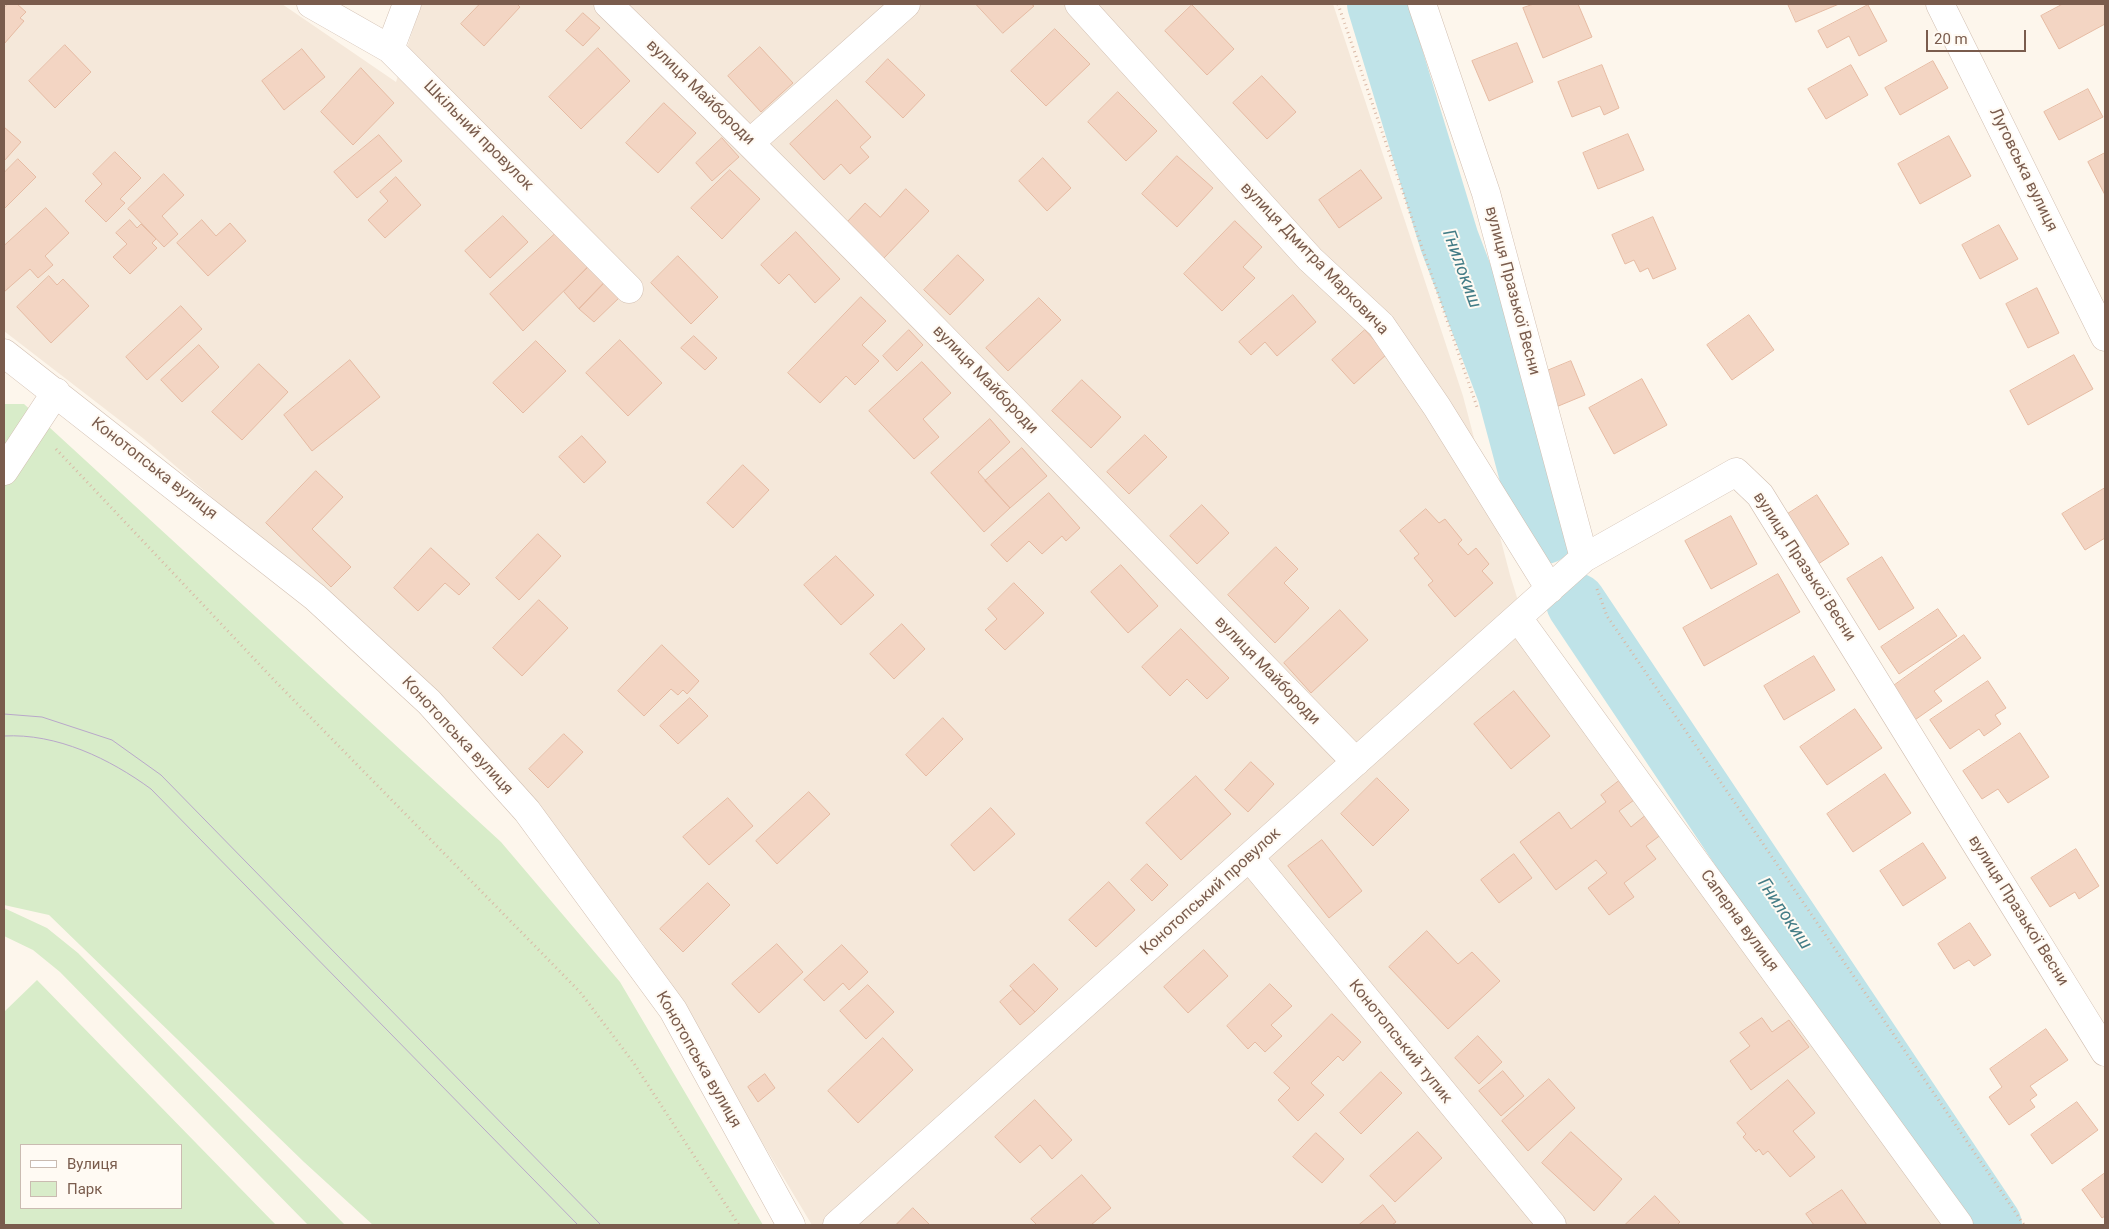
<!DOCTYPE html>
<meta charset="utf-8">
<style>
body{margin:0}
#map{position:relative;width:2109px;height:1229px;overflow:hidden;background:#fdf6ec;font-family:Roboto,sans-serif}
canvas{display:block}
.frame{position:absolute;inset:0;border:5px solid #7a5c4d;pointer-events:none}
.legend{position:absolute;left:20px;top:1144px;width:162px;height:65px;box-sizing:border-box;background:#fffaf3;border:1px solid #cabbb1;margin:0;padding:6px 9px;list-style:none;font-size:15px;color:#7a5c4d}
.legend li{display:flex;align-items:center;gap:10px;height:25px}
.legend b{width:25px;border:1px solid #cabbb1}
.scale{position:absolute;left:1926px;top:30px;width:100px;height:22px;box-sizing:border-box;border:2px solid #7a5c4d;border-top:0;padding-left:6px;font-size:15px;line-height:18px;white-space:nowrap;color:#7a5c4d;-webkit-text-stroke:4px #fffaf3;paint-order:stroke}
</style>
<div id="map">
<canvas width="2109" height="1229"></canvas>
<div class="frame"></div>
<ul class="legend">
<li><b style="height:6px;background:#fff"></b>Вулиця</li>
<li><b style="height:14px;background:#d8ecc9"></b>Парк</li>
</ul>
<div class="scale">20 m</div>
</div>
<script>
const g = document.querySelector('canvas').getContext('2d');
g.lineJoin = 'round';
function paint(path, color) {
  g.fillStyle = color;
  g.fill(path, 'evenodd');
}
function trace(path, color, width, dash) {
  g.strokeStyle = color;
  g.lineWidth = width;
  g.lineCap = dash ? 'butt' : 'round';
  g.setLineDash(dash || []);
  g.stroke(path);
}
function label(font, color, halo, rows, align = 'center') {
  g.font = font + ' Roboto,sans-serif';
  g.lineWidth = 4;
  g.setLineDash([]);
  g.textBaseline = 'middle';
  g.strokeStyle = halo;
  g.fillStyle = color;
  for (const [text, x, y, turn = 0] of rows) {
    g.save();
    g.translate(x, y);
    g.rotate((+turn || 0) * Math.PI / 180);
    g.textAlign = isNaN(turn) ? turn : align;
    if (halo) g.strokeText(text, 0, 0);
    g.fillText(text, 0, 0);
    g.restore();
  }
}
const residential = new Path2D(`
 M4,4H282L396,82L421,4H1333L1463,396L1510,575L1535,655L1945,1225H812L643,944L439,692L144,439L4,331Z`);
const green = new Path2D(`
 M4,404H24L501,842L620,982L763,1225H373L304,1162L49,915L4,905Z
 M4,908L47,928L78,953L345,1225H308L60,972L33,950L4,936Z
 M37,980L276,1225H4V1012ZM21,1145H181V1208H21Z`);
const river = new Path2D(`
 M1377,4L1449,240L1507,392L1545,534
 M1576,603L1992,1225`);
const building = new Path2D(`
 M8,4H17L26,12L20,18L24,21L4,44V8Z
 M480,4H517L520,7L484,46L461,24Z
 M976,4H1031L1034,6L1003,33Z
 M1534,4H1578L1592,37L1543,58L1523,8Z
 M1788,4H1839L1796,22Z
 M2063,4H2105V24L2059,49L2041,16Z
 M1192,5L1234,49L1207,75L1165,31Z
 M1868,5L1887,41L1859,56L1849,36L1827,48L1818,31Z
 M583,13L600,28L583,46L566,31Z
 M1055,29L1090,64L1046,106L1011,71Z
 M1517,43L1533,82L1489,101L1472,61Z
 M65,45L91,72L55,108L29,81Z
 M760,47L793,83L761,112L728,76Z
 M598,48L630,81L581,129L549,97Z
 M302,49L325,77L284,110L262,81Z
 M888,59L925,95L903,118L866,82Z
 M1933,61L1948,88L1900,115L1885,88Z
 M1602,65L1619,108L1604,115L1600,106L1572,117L1558,82Z
 M1851,65L1868,95L1826,119L1808,89Z
 M361,68L394,103L353,145L321,112Z
 M1262,76L1296,112L1267,139L1233,103Z
 M2088,89L2103,117L2059,140L2044,112Z
 M1118,92L1157,131L1126,161L1088,122Z
 M837,100L871,137L860,147L869,157L850,174L841,164L824,180L790,144Z
 M664,103L696,133L658,173L626,143Z
 M4,127L21,142L4,161Z
 M1628,134L1644,170L1598,189L1583,153Z
 M379,135L402,161L357,198L334,172Z
 M1949,136L1971,176L1920,204L1898,164Z
 M722,138L739,157L712,181L696,163Z
 M115,152L141,178L120,199L125,203L106,222L85,201L102,184L93,174Z
 M2105,153V195L2088,162Z
 M1177,156L1213,188L1177,227L1142,194Z
 M1043,158L1071,188L1047,211L1019,181Z
 M18,159L36,177L4,209V173Z
 M730,170L760,199L722,239L691,208Z
 M1361,170L1382,198L1339,228L1319,200Z
 M164,174L184,195L162,216L178,234L164,247L128,209Z
 M396,177L421,205L385,238L368,220L388,201L380,192Z
 M906,189L929,211L884,258L847,222L865,203L880,217Z
 M46,208L69,233L45,256L53,265L38,278L30,269L4,292V246Z
 M503,216L528,242L490,278L465,251Z
 M1653,217L1676,269L1653,279L1648,268L1640,272L1634,260L1625,264L1612,235Z
 M130,220L137,228L141,224L156,239L152,243L157,248L130,274L113,257L127,244L116,233Z
 M202,220L216,236L230,223L246,241L208,276L177,243Z
 M1235,221L1262,247L1243,267L1255,278L1222,311L1184,274Z
 M1999,225L2018,259L1980,279L1962,245Z
 M796,232L840,279L815,303L789,274L779,284L761,265Z
 M555,234L588,267L523,331L490,294Z
 M958,255L984,280L950,315L924,290Z
 M678,256L718,297L691,324L651,283Z
 M588,267L605,282L579,309L564,292Z
 M49,276L57,285L63,279L89,306L51,343L17,307Z
 M605,282L620,297L594,322L579,309Z
 M2037,288L2059,333L2028,348L2006,304Z
 M1293,295L1316,322L1277,356L1265,342L1251,355L1239,342Z
 M861,297L886,321L862,345L879,361L855,385L846,376L820,403L788,373Z
 M1039,298L1061,320L1008,371L986,348Z
 M181,306L202,329L147,380L126,357Z
 M1749,315L1774,350L1732,380L1707,345Z
 M909,330L923,345L897,371L883,356Z
 M1365,330L1387,354L1354,384L1332,360Z
 M694,336L717,358L705,370L681,348Z
 M620,340L662,383L628,416L586,373Z
 M536,341L566,371L523,413L493,383Z
 M199,345L219,367L182,402L161,380Z
 M2074,355L2093,389L2028,425L2010,391Z
 M350,360L380,397L312,451L284,415Z
 M1571,361L1585,395L1556,407L1542,373Z
 M922,362L951,393L923,419L939,437L914,459L869,411Z
 M259,364L288,392L242,440L212,412Z
 M1642,379L1667,425L1614,454L1589,408Z
 M1082,380L1121,417L1091,448L1052,411Z
 M990,419L1010,442L978,472L1010,508L984,532L931,473Z
 M1145,435L1167,457L1129,494L1107,472Z
 M582,436L606,462L584,483L559,457Z
 M1022,448L1047,476L1010,508L985,481Z
 M743,465L769,490L733,528L707,503Z
 M316,471L343,497L312,529L351,567L331,587L266,523Z
 M2105,488V538L2085,550L2062,514Z
 M1049,493L1080,528L1066,541L1062,536L1042,554L1029,541L1007,562L991,545Z
 M1817,495L1849,544L1815,566L1783,517Z
 M1202,505L1229,533L1197,564L1170,536Z
 M1426,509L1439,523L1445,519L1462,540L1458,544L1468,555L1476,548L1489,564L1482,571L1493,583L1455,617L1428,585L1433,581L1414,558L1419,554L1400,531Z
 M1731,516L1757,564L1711,589L1685,541Z
 M538,534L561,556L519,600L496,578Z
 M1276,547L1298,569L1284,583L1309,608L1275,643L1228,595Z
 M431,548L470,584L459,595L445,583L418,611L394,588Z
 M836,556L874,595L841,625L804,585Z
 M1882,557L1914,608L1879,630L1847,579Z
 M1121,565L1158,606L1128,633L1091,592Z
 M1778,574L1800,612L1704,666L1683,628Z
 M1014,583L1044,613L1005,650L985,630L997,619L988,609Z
 M539,600L568,628L522,676L493,648Z
 M1938,609L1957,636L1899,674L1881,647Z
 M1340,610L1368,640L1311,693L1284,663Z
 M902,624L925,649L894,679L870,654Z
 M1181,629L1229,678L1207,699L1187,679L1170,696L1142,667Z
 M1964,635L1981,658L1934,691L1942,701L1912,722L1892,687Z
 M662,645L699,681L687,694L683,690L678,695L671,689L644,716L618,691Z
 M1814,656L1835,690L1784,720L1764,686Z
 M1988,681L2006,708L1995,715L2001,724L1984,736L1979,729L1950,749L1930,720Z
 M1514,691L1550,736L1511,769L1474,724Z
 M690,698L708,716L678,744L660,726Z
 M1855,709L1882,748L1827,785L1800,747Z
 M943,718L963,739L926,776L906,755Z
 M2020,733L2049,777L2008,803L1998,789L1982,799L1963,771Z
 M564,734L583,752L548,788L529,769Z
 M1251,762L1274,784L1248,812L1225,790Z
 M1885,774L1911,813L1853,852L1827,814Z
 M1196,776L1231,814L1181,860L1146,823Z
 M1377,778L1409,810L1373,846L1341,814Z
 M1619,781L1634,800L1619,811L1631,827L1647,814L1662,834L1646,846L1656,859L1624,883L1634,897L1609,915L1588,888L1607,873L1596,860L1556,890L1520,842L1559,812L1571,829L1606,802L1601,795Z
 M809,792L830,814L777,864L756,841Z
 M728,798L753,826L709,865L683,837Z
 M991,808L1015,834L974,871L951,845Z
 M1322,840L1362,891L1329,918L1288,866Z
 M1923,843L1946,878L1903,906L1880,871Z
 M2076,849L2099,886L2079,899L2075,892L2050,907L2031,878Z
 M1514,854L1532,878L1499,903L1481,880Z
 M1147,864L1168,885L1152,901L1131,880Z
 M1109,882L1135,910L1096,947L1069,920Z
 M708,883L730,905L683,952L660,929Z
 M1970,923L1991,955L1974,966L1969,960L1954,969L1938,944Z
 M1427,931L1458,964L1472,952L1500,981L1448,1029L1389,967Z
 M777,944L803,972L759,1013L732,984Z
 M842,945L868,972L849,990L843,983L824,1001L804,980Z
 M1204,950L1228,976L1188,1013L1164,987Z
 M1034,964L1058,989L1035,1012L1010,986Z
 M1270,984L1292,1006L1271,1025L1282,1036L1265,1052L1255,1042L1248,1049L1227,1026Z
 M868,985L894,1012L866,1039L840,1011Z
 M1013,990L1035,1012L1020,1025L1000,1002Z
 M1332,1014L1361,1042L1343,1061L1338,1056L1311,1083L1324,1095L1298,1121L1278,1100L1290,1088L1274,1073Z
 M1762,1018L1772,1032L1789,1020L1809,1047L1751,1090L1730,1061L1750,1046L1740,1033Z
 M2046,1029L2068,1060L2030,1086L2037,1095L2030,1100L2035,1107L2009,1125L1989,1097L2002,1087L1990,1069Z
 M1478,1036L1502,1062L1479,1084L1455,1058Z
 M883,1038L913,1070L858,1123L828,1091Z
 M1503,1071L1524,1096L1501,1116L1479,1091Z
 M1381,1072L1402,1093L1361,1134L1340,1113Z
 M765,1074L775,1088L758,1102L748,1087Z
 M1549,1079L1575,1108L1528,1151L1502,1121Z
 M1788,1080L1815,1113L1793,1131L1815,1157L1790,1177L1768,1151L1763,1155L1759,1149L1756,1152L1743,1137L1746,1134L1737,1123Z
 M1035,1100L1072,1140L1052,1159L1040,1145L1020,1163L995,1137Z
 M2077,1102L2098,1130L2052,1164L2031,1135Z
 M1418,1132L1442,1158L1395,1202L1370,1176Z
 M1571,1132L1622,1179L1594,1211L1542,1163Z
 M1316,1133L1344,1159L1322,1183L1293,1157Z
 M2105,1173V1216L2102,1218L2082,1190Z
 M1082,1175L1111,1208L1091,1225H1037L1031,1219Z
 M1842,1190L1867,1225H1814L1806,1214Z
 M1655,1196L1680,1222L1677,1225H1625Z
 M1383,1205L1396,1222L1392,1225H1359Z
 M913,1208L930,1225H896Z`);
const path = new Path2D(`
 M1338,4L1478,410
 M56,449L275,681L580,992L633,1062L739,1225
 M1597,589L1607,616L2024,1225`);
const minor = new Path2D(`
 M311,4L390,49L629,289
 M608,4C863,251 1108,508 1356,762
 M1079,4L1310,259L1381,325L1437,407L1550,589
 M1422,4L1486,193L1584,558
 M1940,4L2105,337
 M390,49L407,4
 M751,142L906,4
 M4,353L315,597L429,702L527,811L673,1010L791,1225
 M4,471L56,392
 M1518,618L1959,1225
 M1250,858L1552,1225
 M837,1225L1584,558L1736,472L1760,495L2105,1052`);
const tram = new Path2D(`
 M4,714L42,717L112,740L161,775L601,1225
 M4,736C57,733 110,759 151,789L578,1225`);
const streetNames = [
 ["вулиця Майбороди",700,93,44],
 ["Шкільний провулок",478,136,45],
 ["Луговська вулиця",2023,170,64],
 ["вулиця Дмитра Марковича",1314,259,46],
 ["вулиця Празької Весни",1512,291,75],
 ["вулиця Майбороди",985,380,46],
 ["Конотопська вулиця",154,469,38],
 ["вулиця Празької Весни",1804,567,57],
 ["вулиця Майбороди",1267,671,46],
 ["Конотопська вулиця",457,736,47],
 ["Конотопський провулок",1211,892,-42],
 ["вулиця Празької Весни",2018,911,58],
 ["Саперна вулиця",1739,921,54],
 ["Конотопський тупик",1400,1042,51],
 ["Конотопська вулиця",698,1060,60]
];
const waterNames = [
 ["Гнилокиш",1461,269,70],
 ["Гнилокиш",1784,914,56]
];
paint(residential, '#f5e8da');
paint(green, '#d8ecc9');
trace(river, '#bfe3e8', 60);
paint(building, '#f3d5c3');
trace(building, '#e6bba3', 1);
trace(minor, '#d1beb0', 29);
trace(path, '#d9b8a5', 3, [1, 4]);
trace(minor, '#fff', 28);
trace(tram, '#b9a8c9', 1);
label('16px', '#7a5c4d', '#fffaf3', streetNames);
label('italic 18px', '#437c86', '#fffaf3', waterNames);
</script>
